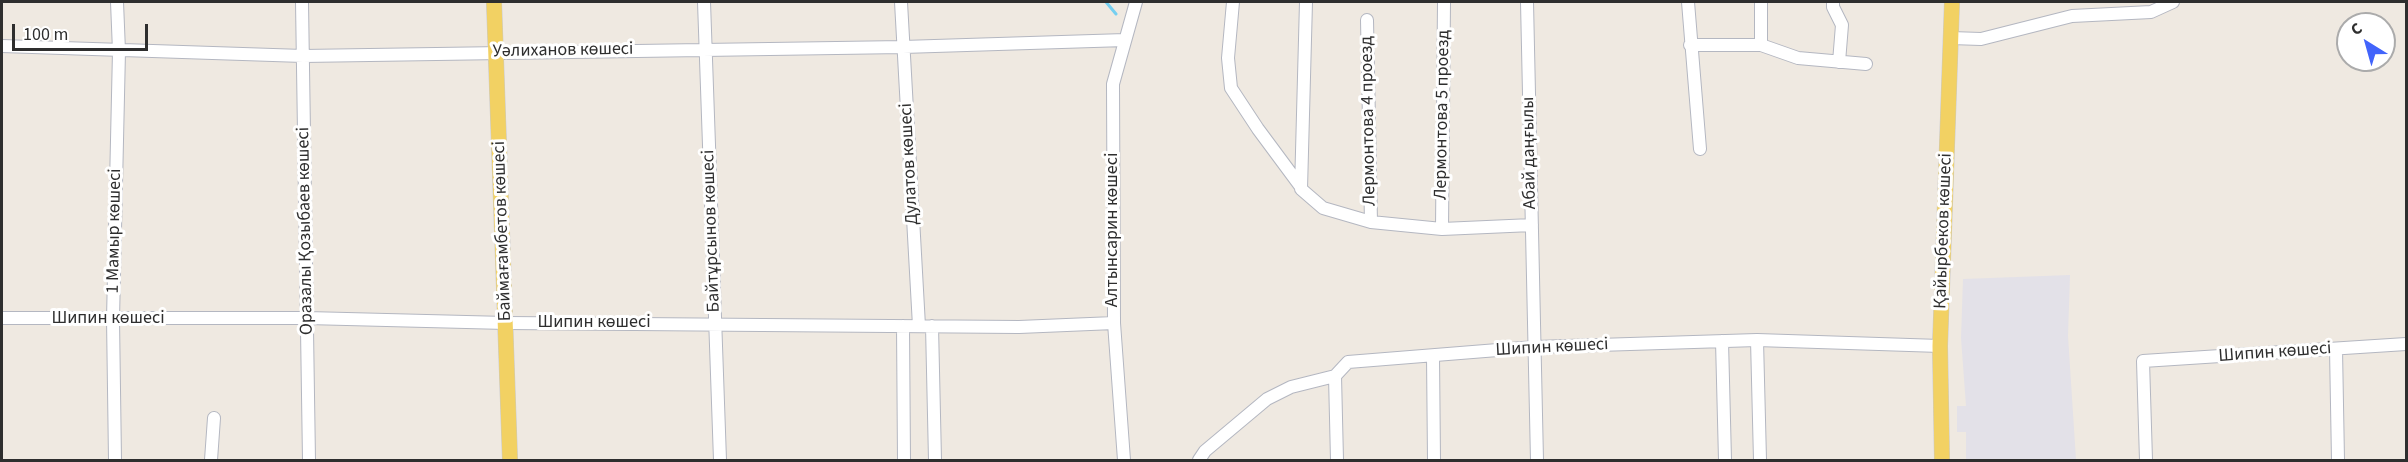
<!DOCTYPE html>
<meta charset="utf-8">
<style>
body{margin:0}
#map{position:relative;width:2408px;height:462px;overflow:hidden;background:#efe9e1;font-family:"Source Sans 3",sans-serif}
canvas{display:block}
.frame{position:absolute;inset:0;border:3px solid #2e2e2e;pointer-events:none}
.north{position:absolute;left:2336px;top:12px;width:60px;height:60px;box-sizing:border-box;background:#fff;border:2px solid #ababab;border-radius:50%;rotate:323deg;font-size:16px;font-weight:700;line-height:24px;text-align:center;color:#2e2e2e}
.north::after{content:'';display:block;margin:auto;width:21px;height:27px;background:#4264fb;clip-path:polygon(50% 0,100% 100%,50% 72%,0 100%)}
.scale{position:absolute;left:12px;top:24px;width:136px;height:27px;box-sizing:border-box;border:3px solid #2e2e2e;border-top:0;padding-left:8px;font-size:18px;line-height:21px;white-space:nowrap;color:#2e2e2e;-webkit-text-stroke:4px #fff;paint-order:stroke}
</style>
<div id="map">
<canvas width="2408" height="462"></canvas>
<div class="frame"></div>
<div class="north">С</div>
<div class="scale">100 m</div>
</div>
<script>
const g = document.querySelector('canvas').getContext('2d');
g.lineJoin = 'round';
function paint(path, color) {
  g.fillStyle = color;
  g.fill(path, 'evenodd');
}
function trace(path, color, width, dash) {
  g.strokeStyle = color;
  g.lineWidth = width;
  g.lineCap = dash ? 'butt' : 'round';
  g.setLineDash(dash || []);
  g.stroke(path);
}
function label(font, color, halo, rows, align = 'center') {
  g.font = font + ' "Source Sans 3",sans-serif';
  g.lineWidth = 6;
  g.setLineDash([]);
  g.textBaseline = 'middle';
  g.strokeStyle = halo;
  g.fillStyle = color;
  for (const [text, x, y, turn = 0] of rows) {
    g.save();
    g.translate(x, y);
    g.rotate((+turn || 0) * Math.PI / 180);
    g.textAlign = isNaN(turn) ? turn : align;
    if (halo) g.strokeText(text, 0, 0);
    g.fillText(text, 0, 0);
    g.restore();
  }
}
const industrial = new Path2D(`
 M2070,275L2068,336L2076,460H1966V432H1957V406H1966L1961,338L1963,279Z`);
const stream = new Path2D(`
 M1106,2L1116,14`);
const minor = new Path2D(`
 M302,2L309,460
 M704,2L720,460
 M901,2L919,326
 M1233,2L1228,58L1231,88L1258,129L1301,187
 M1306,2L1301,189L1323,208L1371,222L1442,229L1532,225
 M1527,2L1537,460
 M1688,2L1700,149
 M1833,2V7L1842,25L1839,62
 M1367,20L1371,222
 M1951,38L1981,39L2072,16L2151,12L2173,2
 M1690,45H1761L1798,58L1866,64
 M1761,45V2
 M2,46L303,56L903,47L1125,40
 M1442,229L1444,2
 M2,318H307L506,323L1019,327L1114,323
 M903,326L904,460
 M932,326L935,460
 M1757,340L1760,460
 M1722,341L1725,460
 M2336,349L2338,460
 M1433,356L1434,460
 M1335,376L1337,460
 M115,460L113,319L119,51L117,2
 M211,460L214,418
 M1124,460L1114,323L1113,84L1136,2
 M1199,460L1205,451L1267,399L1291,387L1335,376L1348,362L1535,347L1757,340L1940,346
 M2146,460L2143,361L2406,344`);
const major = new Path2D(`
 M494,2L510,460
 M1942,460L1940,346L1952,2`);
const streetNames = [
 ["Уәлиханов көшесі",563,51,-1],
 ["Лермонтова 5 проезд",1443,115,-89],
 ["Лермонтова 4 проезд",1369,121,-91],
 ["Абай даңғылы",1530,153,-91],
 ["Дулатов көшесі",910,164,-93],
 ["Алтынсарин көшесі",1113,230,-90],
 ["1 Мамыр көшесі",115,231,-89],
 ["Оразалы Қозыбаев көшесі",306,231,-91],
 ["Баймағамбетов көшесі",503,231,-92],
 ["Байтұрсынов көшесі",712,231,-92],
 ["Қайырбеков көшесі",1944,231,-88],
 ["Шипин көшесі",108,319],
 ["Шипин көшесі",594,323],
 ["Шипин көшесі",1552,348,-3],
 ["Шипин көшесі",2275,353,-4]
];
paint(industrial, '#e3e1e8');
trace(stream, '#75cff0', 3);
trace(minor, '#b4b7c1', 14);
trace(major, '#c9c9c9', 16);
trace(minor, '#fff', 12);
trace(major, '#f2d163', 15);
label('18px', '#2e2e2e', '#fff', streetNames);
</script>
